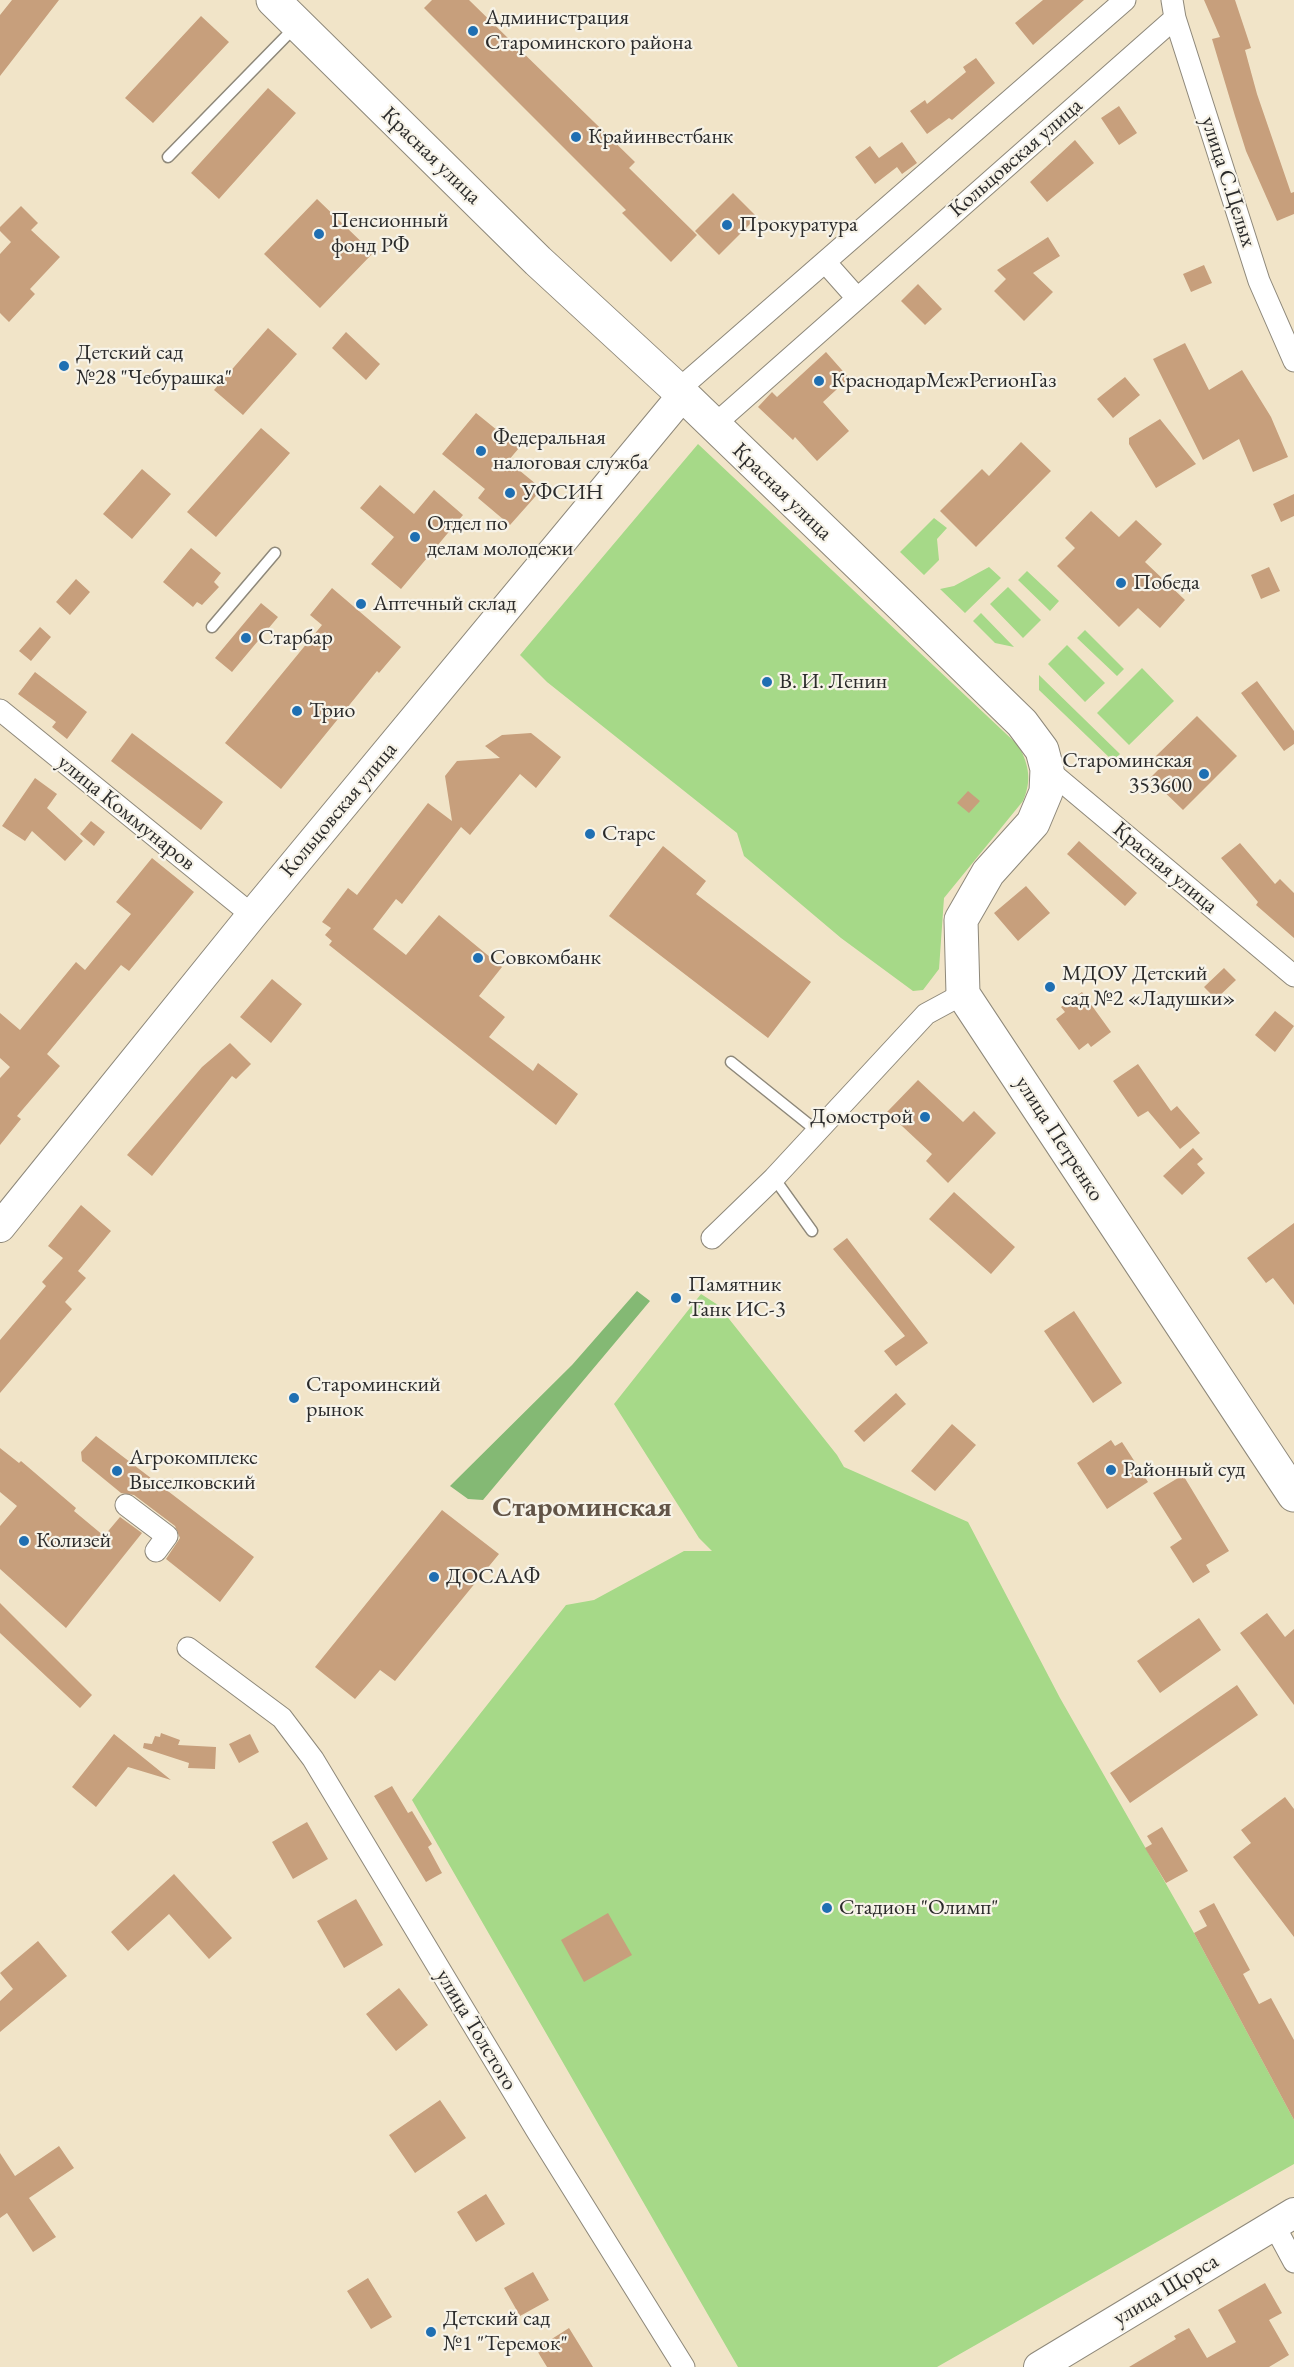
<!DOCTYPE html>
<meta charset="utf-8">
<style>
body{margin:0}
canvas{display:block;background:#f1e4c8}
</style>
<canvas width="1294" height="2367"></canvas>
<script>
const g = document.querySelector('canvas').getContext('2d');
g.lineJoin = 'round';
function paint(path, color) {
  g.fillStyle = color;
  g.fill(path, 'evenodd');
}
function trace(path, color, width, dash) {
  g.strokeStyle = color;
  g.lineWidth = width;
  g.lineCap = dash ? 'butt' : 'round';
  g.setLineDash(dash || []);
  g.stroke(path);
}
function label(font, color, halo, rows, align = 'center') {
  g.font = font + ' "EB Garamond",serif';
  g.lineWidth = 4.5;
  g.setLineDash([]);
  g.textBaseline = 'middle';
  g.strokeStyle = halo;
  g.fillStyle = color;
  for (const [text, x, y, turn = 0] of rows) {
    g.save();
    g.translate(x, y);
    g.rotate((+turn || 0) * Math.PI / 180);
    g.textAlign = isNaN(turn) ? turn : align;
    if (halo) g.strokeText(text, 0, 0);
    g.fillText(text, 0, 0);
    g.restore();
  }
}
const green = new Path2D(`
 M698,444L1019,746C1029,766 1032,780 1023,801L944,898L939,969L923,990L913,991L841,938L744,856L737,833L547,682L520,655Z
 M934,518L947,528L937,539L939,560L924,575L900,552Z
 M989,567L1001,578L965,613L940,589L954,586Z
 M1027,571L1059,601L1050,611L1018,580Z
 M1008,587L1041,620L1023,638L990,604Z
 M981,613L1014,647L995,643L973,621Z
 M1085,630L1124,669L1117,676L1077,638Z
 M1067,645L1105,683L1085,702L1048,664Z
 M1142,668L1174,701L1129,745L1097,713Z
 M1039,675L1120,754L1113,761L1039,690Z
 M701,1294L718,1305L837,1455L844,1467L968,1522L1060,1698L1194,1933L1294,2120V2164L937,2367H738L412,1800L566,1605L594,1600L684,1551H712L699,1538L614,1404Z`);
const forest = new Path2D(`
 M637,1291L650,1301L483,1500L468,1499L450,1486L572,1365Z`);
const building = new Path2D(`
 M12,0H59L0,76V15Z
 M432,0H469L635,162L629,168L697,235L671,262L622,213L626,210L424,8Z
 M1043,0H1084L1033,45L1015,23Z
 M1204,0H1235L1251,48L1245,50L1257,94L1291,193L1294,192V214L1277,221L1246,151L1235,116L1212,39L1220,37Z
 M201,16L229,42L153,123L125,98Z
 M976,58L995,83L952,120L949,118L927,134L910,111L925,100L927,104L966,72L963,67Z
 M268,88L296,113L219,199L191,173Z
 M1119,106L1137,133L1119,145L1101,118Z
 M1075,140L1094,163L1047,202L1030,182Z
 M902,142L917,163L902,174L897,167L875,184L855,157L870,146L879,158Z
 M733,193L757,217L719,255L695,231Z
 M317,199L373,253L320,308L264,254Z
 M21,206L38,223L31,230L60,257L30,289L35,294L9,322L0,313V254L11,242L0,231V227Z
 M1048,237L1060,256L1033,273L1053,292L1024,321L994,291L1006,279L997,270Z
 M1204,265L1212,283L1191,292L1183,274Z
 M918,284L942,309L925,325L901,301Z
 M268,328L297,354L243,415L214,390Z
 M346,332L380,364L366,380L332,348Z
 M1185,343L1209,390L1242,370L1271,417L1288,457L1253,472L1239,439L1203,460L1153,359Z
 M826,352L849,378L823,402L849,431L817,461L795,437L793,440L758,407L772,392L777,397Z
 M1125,377L1140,395L1113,418L1097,399Z
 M476,413L519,448L508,461L542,489L510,525L478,498L485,489L442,454Z
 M1160,419L1196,464L1156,488L1129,444V438Z
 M261,428L290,453L216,537L187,512Z
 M1021,442L1051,471L976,547L940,511L982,469L989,476Z
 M142,469L171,494L132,539L103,514Z
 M380,485L414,514L434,490L463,515L401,589L371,564L394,537L360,508Z
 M1294,494V516L1281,522L1273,504Z
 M1091,511L1119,537L1136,520L1162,544L1145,562L1185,600L1160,628L1138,608L1119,627L1057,566L1075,548L1065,538Z
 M191,548L221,573L214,582L219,587L202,605L197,602L193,607L163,582Z
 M1269,567L1280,591L1261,599L1251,575Z
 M76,579L90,592L70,615L56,602Z
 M332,588L401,647L379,673L377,671L281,789L225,743L322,625L310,615Z
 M261,603L278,617L232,672L215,658Z
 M40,627L51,637L31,661L19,651Z
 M35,672L87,712L67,739L52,727L56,722L18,694Z
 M1257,681L1294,731V744L1284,751L1241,693Z
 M1197,716L1237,756L1183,810L1150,778L1164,764L1156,756Z
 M132,733L223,802L201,830L111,761Z
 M531,733L561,757L536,788L520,774L470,835L461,827L402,904L396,899L373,929L406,955L439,915L502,967L479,996L505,1017L489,1037L533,1071L538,1063L578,1094L556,1125L329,945L332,941L325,935L331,928L322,922L348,888L357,895L428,803L452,821L445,776L457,761L500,758L485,746L502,735Z
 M35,778L57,794L47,808L83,841L65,861L32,831L25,841L2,826Z
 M968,791L980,801L969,813L957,803Z
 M91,821L105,832L94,846L80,834Z
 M1079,841L1137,893L1125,906L1067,854Z
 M1240,843L1275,884L1280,879L1294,893V938L1256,905L1258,902L1221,858Z
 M663,846L706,881L696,894L811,982L768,1038L609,916Z
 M152,858L194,892L129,971L121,965L47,1054L60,1066L17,1116L21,1119L0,1145V1078L10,1067L0,1058V1013L20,1030L76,962L85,970L131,914L116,902Z
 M1026,886L1050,913L1018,941L994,913Z
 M1224,968L1236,980L1216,999L1204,987Z
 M272,979L302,1004L271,1043L240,1017Z
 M1082,992L1111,1032L1091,1047L1088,1043L1079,1050L1056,1019L1065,1012L1061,1007Z
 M1275,1011L1294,1026L1275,1052L1255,1035Z
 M230,1043L251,1064L236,1079L232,1076L152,1176L127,1155L202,1067Z
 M1138,1064L1171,1111L1177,1106L1200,1133L1180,1149L1148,1111L1138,1117L1113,1081Z
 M918,1080L963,1122L974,1111L996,1133L948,1183L926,1161L932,1154L887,1112Z
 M1193,1148L1203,1159L1197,1164L1205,1173L1182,1195L1163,1176Z
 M954,1192L1015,1247L991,1274L929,1219Z
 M81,1205L111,1231L78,1271L86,1278L65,1302L72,1309L0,1393V1340L46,1286L42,1282L63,1258L48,1246Z
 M1294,1223V1305L1273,1278L1266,1283L1247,1258Z
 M847,1238L928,1343L896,1366L884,1351L905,1336L833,1249Z
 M1074,1311L1122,1383L1093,1403L1044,1331Z
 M896,1393L906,1404L864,1442L854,1431Z
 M952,1424L976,1445L935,1491L911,1471Z
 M96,1436L254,1557L220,1602L166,1559L180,1538L175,1526L134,1495L121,1493L82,1461L81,1452Z
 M1111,1440L1115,1446L1122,1442L1148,1482L1107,1509L1077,1463Z
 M0,1448L19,1463L21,1461L76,1508L74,1511L104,1536L120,1517L142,1533L66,1628L0,1569V1526L17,1506L0,1492Z
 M1183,1475L1229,1551L1206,1565L1210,1572L1193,1583L1170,1547L1182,1539L1153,1493Z
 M442,1510L499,1554L395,1681L380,1670L355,1699L315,1667Z
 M0,1603L92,1695L80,1708L0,1633Z
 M1267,1613L1285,1637L1294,1629V1705L1240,1633Z
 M1199,1618L1221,1650L1160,1693L1137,1661Z
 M1237,1685L1258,1715L1130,1803L1110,1773Z
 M161,1733L180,1740L178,1745L216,1747L215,1769L188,1768L189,1763L143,1748L144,1743L152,1744L155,1736L160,1737Z
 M114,1734L171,1780L128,1767L96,1807L72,1787Z
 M250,1734L259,1752L239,1763L229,1744Z
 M392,1786L408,1813L412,1811L432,1844L428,1847L442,1873L426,1882L374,1796Z
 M1285,1797L1294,1809V1937L1233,1857L1251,1843L1241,1830Z
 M307,1822L328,1859L293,1879L272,1842Z
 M1162,1827L1188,1871L1166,1883L1145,1848L1152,1844L1147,1836Z
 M174,1874L232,1938L209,1959L169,1914L128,1951L111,1932Z
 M356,1899L383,1945L344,1968L317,1921Z
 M1214,1903L1250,1970L1243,1974L1259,2004L1271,1998L1294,2040V2120L1194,1933L1207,1926L1199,1911Z
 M608,1913L632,1955L584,1982L561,1940Z
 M38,1941L67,1976L0,2032V2001L13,1989L0,1973Z
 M399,1988L428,2025L396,2051L366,2014Z
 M440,2100L466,2138L415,2173L389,2135Z
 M59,2146L74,2168L29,2198L56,2237L33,2252L7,2213L0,2218V2153L15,2176Z
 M486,2194L505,2224L476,2242L457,2212Z
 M533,2272L549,2300L520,2316L504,2288Z
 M368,2278L392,2317L371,2329L347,2291Z
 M1265,2283L1282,2313L1269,2320L1289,2355L1269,2367H1129L1176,2339L1174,2336L1189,2328L1207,2358L1236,2342L1218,2310Z
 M569,2328L593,2367H547L536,2349Z`);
const lane = new Path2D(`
 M168,157L296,26
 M212,627L275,553
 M731,1062L817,1131
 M774,1178L812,1231`);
const street = new Path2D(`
 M1172,0L1175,18L1259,281L1294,361
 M825,262L857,298
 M678,390L1125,0
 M713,426L1175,18
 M0,710L252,915
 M1047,769L1294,976
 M712,1238L774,1178L926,1014L963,994
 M126,1505L167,1536L156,1551
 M188,1648L282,1718L313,1759L537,2131L684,2367
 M1274,2225L1294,2262`);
const secondary = new Path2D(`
 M0,1227L252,915L682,396
 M1039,2367L1294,2213`);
const primary = new Path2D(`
 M273,0L538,261L678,390L905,609L1022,723L1042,750L1047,769L1046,792L1033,823L988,873L961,920L963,994L1294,1495`);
const markers = [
 [473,31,6,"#1f6fb2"],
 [576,137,6,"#1f6fb2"],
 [727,225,6,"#1f6fb2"],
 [319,234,6,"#1f6fb2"],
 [64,366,6,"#1f6fb2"],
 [819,381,6,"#1f6fb2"],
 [481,451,6,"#1f6fb2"],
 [510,493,6,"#1f6fb2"],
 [415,537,6,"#1f6fb2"],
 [1121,583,6,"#1f6fb2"],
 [361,604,6,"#1f6fb2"],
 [246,638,6,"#1f6fb2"],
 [767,682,6,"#1f6fb2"],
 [297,711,6,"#1f6fb2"],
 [1204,774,6,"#1f6fb2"],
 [590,834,6,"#1f6fb2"],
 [478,958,6,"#1f6fb2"],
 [1050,987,6,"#1f6fb2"],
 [925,1117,6,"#1f6fb2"],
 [676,1298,6,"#1f6fb2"],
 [294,1398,6,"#1f6fb2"],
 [1111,1470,6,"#1f6fb2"],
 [117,1471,6,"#1f6fb2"],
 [24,1541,6,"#1f6fb2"],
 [434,1577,6,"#1f6fb2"],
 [827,1908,6,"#1f6fb2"],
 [431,2332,6,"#1f6fb2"]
];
const poiNames = [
 ["Администрация",485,18],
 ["Староминского района",485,43],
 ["Крайинвестбанк",588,137],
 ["Пенсионный",331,221],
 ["фонд РФ",331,246],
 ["Прокуратура",739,225],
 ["Детский сад",76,353],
 ["№28 \"Чебурашка\"",76,378],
 ["КраснодарМежРегионГаз",831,381],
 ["Федеральная",493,438],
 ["налоговая служба",493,463],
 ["УФСИН",522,493],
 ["Отдел по",427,524],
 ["делам молодежи",427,549],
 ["Победа",1133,583],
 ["Аптечный склад",373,604],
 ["Старбар",258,638],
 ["В. И. Ленин",779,682],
 ["Трио",309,711],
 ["Староминская",1192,761,"right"],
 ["353600",1192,786,"right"],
 ["Старс",602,834],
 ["Совкомбанк",490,958],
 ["МДОУ Детский",1062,974],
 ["сад №2 «Ладушки»",1062,999],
 ["Домострой",913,1117,"right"],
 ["Памятник",688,1285],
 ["Танк ИС-3",688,1310],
 ["Староминский",306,1385],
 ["рынок",306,1410],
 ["Агрокомплекс",129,1458],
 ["Выселковский",129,1483],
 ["Районный суд",1123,1470],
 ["Колизей",36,1541],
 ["ДОСААФ",446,1577],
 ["Стадион \"Олимп\"",839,1908],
 ["Детский сад",443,2319],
 ["№1 \"Теремок\"",443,2344]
];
const streetNames = [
 ["Красная улица",431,156,44],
 ["Кольцовская улица",1016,158,-41],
 ["улица С.Целых",1228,182,72],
 ["Красная улица",782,492,44],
 ["Кольцовская улица",339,810,-50],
 ["улица Коммунаров",126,813,39],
 ["Красная улица",1165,868,40],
 ["улица Петренко",1059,1139,57],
 ["улица Толстого",476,2030,59],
 ["улица Щорса",1166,2290,-31]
];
const districtNames = [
 ["Староминская",582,1508]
];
paint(green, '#a6d988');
paint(forest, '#84b974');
paint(building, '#c79f7c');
trace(lane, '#8e887a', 13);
trace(street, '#8e887a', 23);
trace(secondary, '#8e887a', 32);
trace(primary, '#8e887a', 35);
trace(lane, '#fff', 10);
trace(street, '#fff', 21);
trace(secondary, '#fff', 30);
trace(primary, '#fff', 33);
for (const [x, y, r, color] of markers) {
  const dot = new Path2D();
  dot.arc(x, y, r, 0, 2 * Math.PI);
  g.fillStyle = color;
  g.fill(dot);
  trace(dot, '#f7f3e8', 2);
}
label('22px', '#2b2b2b', '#f7f3e8', poiNames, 'left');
label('22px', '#2b2b2b', '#f7f3e8', streetNames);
label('bold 28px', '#625447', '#f7f3e8', districtNames);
</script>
